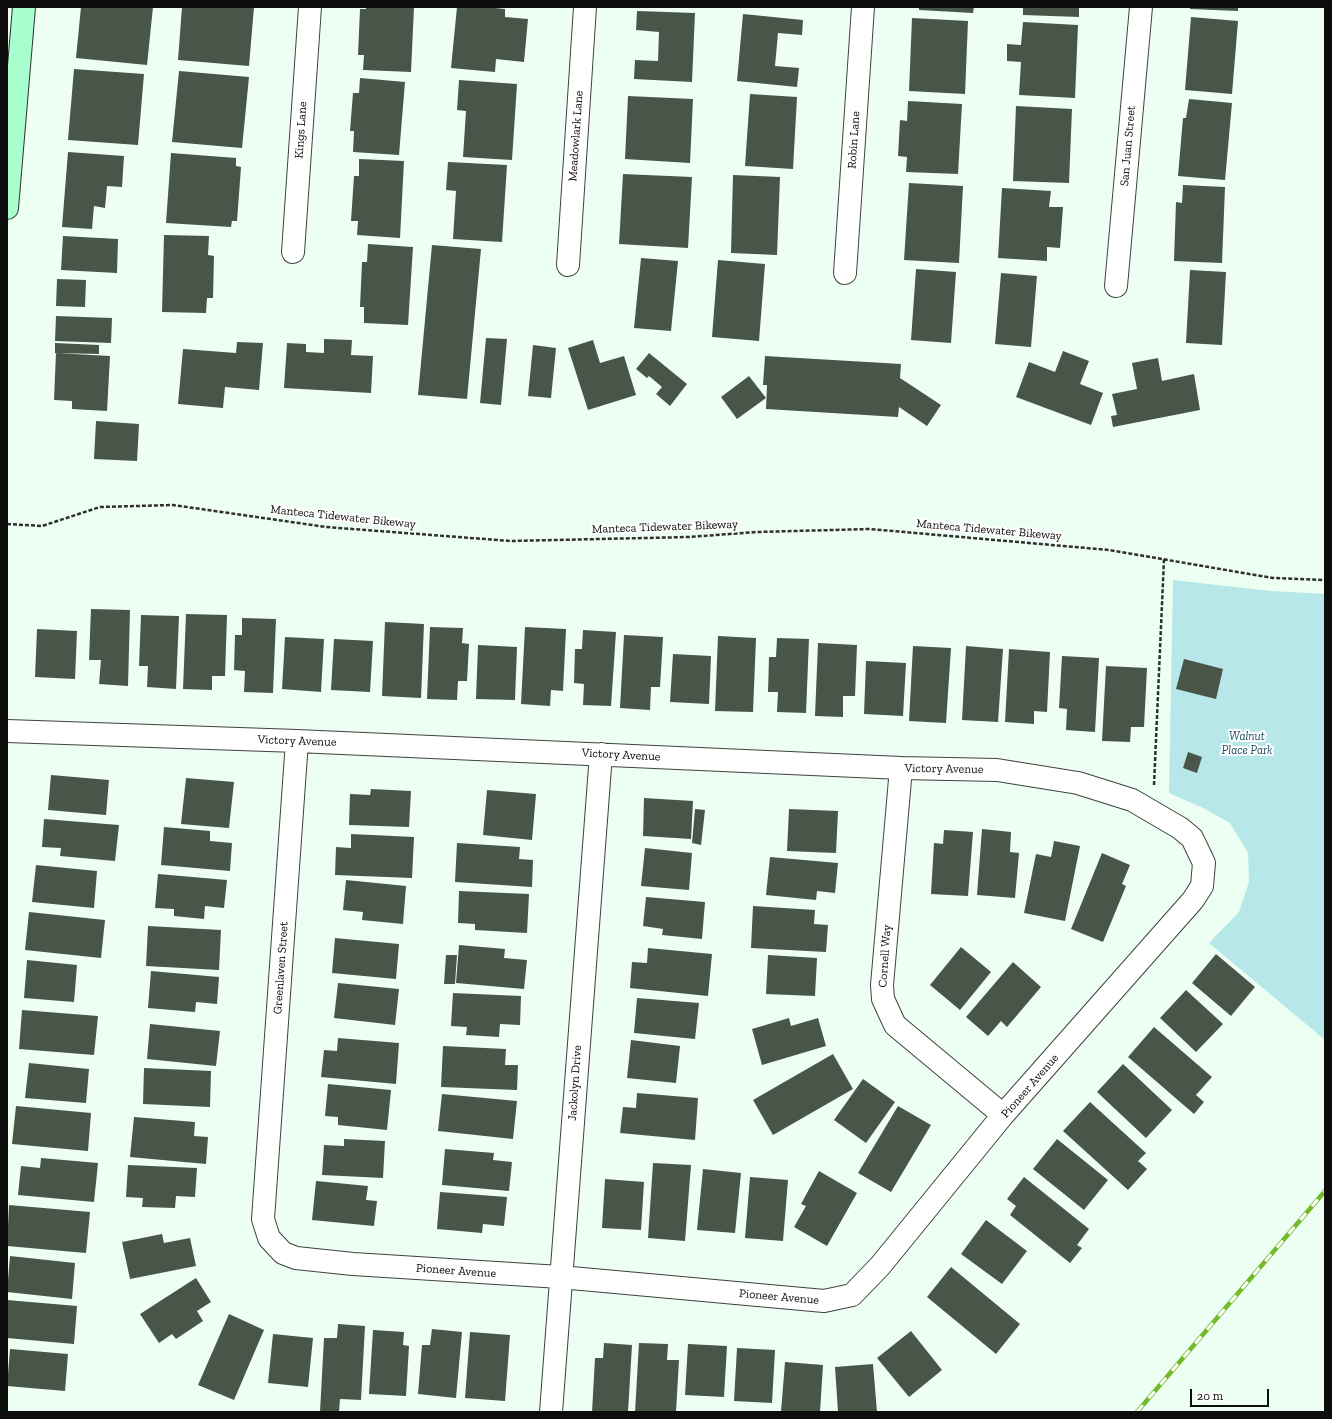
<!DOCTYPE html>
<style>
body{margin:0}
#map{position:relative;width:1332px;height:1419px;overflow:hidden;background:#edfff3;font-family:"Zilla Slab",serif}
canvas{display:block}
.frame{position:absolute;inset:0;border:8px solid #0d0d0d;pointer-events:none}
.scale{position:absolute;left:1190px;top:1389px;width:79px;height:18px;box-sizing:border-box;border:2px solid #0d0d0d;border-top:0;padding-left:5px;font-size:12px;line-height:14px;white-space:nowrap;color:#0d0d0d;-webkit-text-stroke:3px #fff;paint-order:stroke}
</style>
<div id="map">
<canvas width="1332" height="1419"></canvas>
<div class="frame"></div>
<div class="scale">20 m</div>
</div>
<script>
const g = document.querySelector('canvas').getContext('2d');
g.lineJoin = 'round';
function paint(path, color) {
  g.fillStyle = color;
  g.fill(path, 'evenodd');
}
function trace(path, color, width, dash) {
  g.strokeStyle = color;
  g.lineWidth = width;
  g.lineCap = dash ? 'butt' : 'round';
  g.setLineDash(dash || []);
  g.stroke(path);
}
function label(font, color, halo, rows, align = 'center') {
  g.font = font + ' "Zilla Slab",serif';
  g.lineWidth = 4;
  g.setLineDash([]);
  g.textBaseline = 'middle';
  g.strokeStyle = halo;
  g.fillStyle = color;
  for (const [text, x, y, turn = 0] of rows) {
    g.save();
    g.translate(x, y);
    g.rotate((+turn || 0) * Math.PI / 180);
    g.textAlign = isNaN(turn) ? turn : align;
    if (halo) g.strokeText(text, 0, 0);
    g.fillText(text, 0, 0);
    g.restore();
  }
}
const green = new Path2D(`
 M1173,580L1271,591L1325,594V1040L1209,943L1239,912L1249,882L1248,853L1230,823L1203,808L1169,793Z`);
const building = new Path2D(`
 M81,7H153L147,65L76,58Z
 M182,7H254L249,66L178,60Z
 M366,7H414L411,72L363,70L364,55H358L360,9H366Z
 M457,7H485L505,9V17L528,19L524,62L496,59L495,72L451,68Z
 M919,7H974L973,13L919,10Z
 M1023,7H1079V17L1023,15Z
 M1190,7H1238V11L1190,9Z
 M637,11L695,13L692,82L634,79L635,60L658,61L659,32L636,30Z
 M743,14L803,20L802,35L778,33L775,66L799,68L797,87L737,81Z
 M1191,17L1238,21L1232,94L1185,90Z
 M912,18L968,21L965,94L909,91Z
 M1023,22L1078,25L1075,98L1019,95L1021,62L1007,61V44L1021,45Z
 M74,69L144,74L138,145L68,140Z
 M179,71L249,77L242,148L172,142Z
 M360,78L405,82L399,155L353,152L354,131H350L353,93H359Z
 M459,80L517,84L512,160L463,157L466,111L457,110Z
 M750,94L797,97L793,169L745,166Z
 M628,96L693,99L690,163L625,159Z
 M1189,99L1232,103L1225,180L1178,176L1183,118H1186Z
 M908,101L962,104L958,174L906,172L907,157L898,156L900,120L907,121Z
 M1016,106L1072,109L1069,183L1013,181Z
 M68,152L124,156L122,187L107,186L105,208L94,206L92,229L62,227Z
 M171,153L236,158V166L241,167L237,221H232L231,227L166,223Z
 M359,159L404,161L400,238L357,235L358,221H351L354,176H359Z
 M448,162L507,165L502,242L453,239L456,191L446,190Z
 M623,174L692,177L688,248L619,244Z
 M733,175L780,177L777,255L731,253Z
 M909,183L963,186L959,263L904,260Z
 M1183,185L1225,187L1222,263L1174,261L1176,202L1182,203Z
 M1002,188L1051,191L1049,207H1063L1060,248L1047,247V261L998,258Z
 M164,235L209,236L208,255L214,256L213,298H207L206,313L162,312Z
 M63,236L118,239L117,273L61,270Z
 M368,244L413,247L408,325L364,323V307H360L362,262H367Z
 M432,245L481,249L467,399L418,395Z
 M641,258L678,261L671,331L634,328Z
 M718,260L765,264L759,341L712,337Z
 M916,269L956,272L951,343L911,340Z
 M1190,270L1226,272L1222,345L1186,343Z
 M1001,273L1037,276L1031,347L995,344Z
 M57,279L86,280L85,307L56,306Z
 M56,316L112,318L111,343L55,341Z
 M486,338L507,339L501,405L480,403Z
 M324,339L352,340L351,355L373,356L371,393L284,388L287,343L306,344V352L324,353Z
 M593,340L600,363L624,356L636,395L588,410L568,348Z
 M237,342L263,343L259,390L225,387L223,408L178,404L183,349L236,353Z
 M55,343L99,345V354L55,353Z
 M533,345L556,348L551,398L528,396Z
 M1063,351L1089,361L1080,384L1103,393L1091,425L1016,397L1029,362L1055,372Z
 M56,353L110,356L107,411L72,409V401L54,400Z
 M649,353L687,384L670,406L656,394L662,387L649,376L647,378L636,369Z
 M765,356L901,364L900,378L941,405L927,426L899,407L898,417L766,409L767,385H763Z
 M1158,358L1162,381L1194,374L1200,410L1113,427L1111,416L1117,415L1112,394L1137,389L1132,363Z
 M749,376L766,398L737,419L721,397Z
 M96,421L139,424L137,461L94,459Z
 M91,609L130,610L128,686L99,684L101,660H89Z
 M186,614L227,615L225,676H212V690L183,689Z
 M141,615L179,616L176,689L147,687L148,666H139Z
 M242,618L276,619L273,693L244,692L245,671L234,670L235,635H242Z
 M385,622L424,624L421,698L382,696Z
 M430,627L463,628L462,643L469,644L467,681H458L457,700L427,699Z
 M525,627L566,629L563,691L551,690L550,706L521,704Z
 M37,629L77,631L75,679L35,677Z
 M583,630L616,632L611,706L583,705L584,684L574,683L575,649H582Z
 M624,635L663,637L660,687H651L650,710L620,708Z
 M718,636L756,638L753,712L715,711Z
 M285,637L324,639L321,692L282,689Z
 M777,638L809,639L806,713L777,712L778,692H768L769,657H776Z
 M334,639L373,641L370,692L331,690Z
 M818,643L857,645L855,696H843V717L815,716Z
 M478,645L517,647L515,700L476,699Z
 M913,646L951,648L946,723L909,721Z
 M966,646L1003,649L998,722L962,720Z
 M1009,649L1050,652L1047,712L1034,711V724L1005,722Z
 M673,654L711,656L709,704L670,702Z
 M1062,656L1099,658L1095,732L1066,730L1067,709L1059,708Z
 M1184,659L1223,669L1216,699L1176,689Z
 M866,661L906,663L903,716L864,714Z
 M1106,666L1147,668L1144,727H1131L1130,742L1102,741Z
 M1188,752L1202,757L1197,773L1183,768Z
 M51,775L109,780L106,815L48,810Z
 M186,778L234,782L229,828L181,824Z
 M371,789L411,791L409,827L349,825L350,794L370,795Z
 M487,790L536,794L532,840L483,835Z
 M644,798L693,801L691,839L643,836Z
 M695,809L705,810L701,845L692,843Z
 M789,809L838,811L836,853L787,851Z
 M44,819L119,825L115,861L60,856L61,848L42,847Z
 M164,827L210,831V841L232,843L230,871L161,865Z
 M982,829L1011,832L1010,852L1019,853L1015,898L977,895Z
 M944,830L973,832L968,896L931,894L934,843L943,844Z
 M351,834L414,837L412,878L335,875L336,847L351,848Z
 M1054,841L1080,846L1065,921L1024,913L1036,854L1051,857Z
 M457,843L520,847L519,859L533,860L532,887L455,882Z
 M645,848L692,853L689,890L641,886Z
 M1102,853L1130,865L1122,884L1126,886L1103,942L1071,929Z
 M770,857L838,863L835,893L817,891L816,900L766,895Z
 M36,865L97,871L94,908L32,902Z
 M158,874L227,880L224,908L205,906L204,919L174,916V909L155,908Z
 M346,880L406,886L403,924L362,920L363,912L343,910Z
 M459,891L529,894L527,933L475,930V924L458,923Z
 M646,897L705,902L702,939L662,935L663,929L643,926Z
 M753,906L815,910L814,924L828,925L826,952L751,948Z
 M29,912L105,920L101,958L25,950Z
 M148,926L221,930L219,970L146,966Z
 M335,938L399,944L396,979L332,973Z
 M459,945L505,949L504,958L527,960L524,989L456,983Z
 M961,947L991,972L960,1010L930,985Z
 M648,948L712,954L708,996L630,988L632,962L647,963Z
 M1216,954L1255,987L1231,1016L1192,983Z
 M446,955H457L455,984H444Z
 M768,955L817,958L815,996L766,994Z
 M27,960L77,965L74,1002L24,998Z
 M1013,962L1041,987L1007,1027L1001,1021L988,1036L966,1017Z
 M151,971L219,977L217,1004L196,1002L195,1012L148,1008Z
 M338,983L399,989L395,1025L334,1018Z
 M1186,990L1223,1024L1196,1052L1160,1018Z
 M453,993L521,996L520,1025L500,1024L499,1037L466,1035L467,1027L451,1026Z
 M637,998L699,1003L695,1039L634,1033Z
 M22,1010L98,1016L94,1055L19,1049Z
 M789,1018L791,1026L818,1018L826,1046L762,1065L752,1029Z
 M150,1024L220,1031L216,1066L147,1059Z
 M1154,1027L1212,1077L1196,1095L1204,1102L1194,1114L1128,1057Z
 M338,1038L399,1043L396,1084L321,1077L324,1050L337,1051Z
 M631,1040L680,1046L676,1083L627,1078Z
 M443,1046L506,1049L505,1065H518L517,1090L441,1087Z
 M833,1054L853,1089L773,1135L753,1100Z
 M29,1063L89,1069L86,1103L25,1098Z
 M1123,1064L1172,1110L1146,1138L1097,1092Z
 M144,1068L211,1071L210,1107L143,1104Z
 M863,1079L895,1102L866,1143L834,1120Z
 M328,1084L391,1090L387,1130L338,1125V1117L325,1116Z
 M637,1093L698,1098L695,1140L620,1133L623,1107L636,1108Z
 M442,1094L517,1101L513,1139L438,1131Z
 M1090,1102L1146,1153L1138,1161L1147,1169L1128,1190L1063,1131Z
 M16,1106L91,1113L88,1151L12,1144Z
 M898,1106L931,1125L891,1192L858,1173Z
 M134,1117L195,1122L194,1136L208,1137L206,1164L130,1157Z
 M344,1139L385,1141L383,1178L322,1175L324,1145L344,1146Z
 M1057,1139L1108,1180L1084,1210L1033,1169Z
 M445,1149L494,1153L493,1160L512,1162L509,1191L442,1185Z
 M41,1158L98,1163L94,1202L18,1195L21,1166L40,1168Z
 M653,1163L691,1165L685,1241L648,1238Z
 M128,1165L197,1168L195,1197L176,1196L175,1208L142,1207L143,1198L126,1197Z
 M703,1169L741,1173L735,1233L697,1230Z
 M819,1171L857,1193L827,1246L794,1227L806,1206L801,1204Z
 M750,1177L788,1180L783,1241L745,1238Z
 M1024,1177L1089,1229L1077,1245L1082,1248L1070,1263L1010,1215L1016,1206L1007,1199Z
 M605,1179L644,1182L641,1230L602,1228Z
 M316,1181L368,1186L366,1200L377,1201L374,1226L312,1220Z
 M440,1192L507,1197L504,1226L483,1224L482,1233L437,1229Z
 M9,1205L90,1212L86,1253L7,1246Z
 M986,1220L1027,1251L1002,1284L961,1254Z
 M162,1234L164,1243L190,1238L196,1266L130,1279L122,1242Z
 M10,1256L75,1263L72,1299L7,1292Z
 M951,1267L1020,1324L996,1354L927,1297Z
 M196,1278L211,1302L197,1311L203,1321L176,1339L172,1334L159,1343L140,1314Z
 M7,1300L77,1306L74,1344L7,1338Z
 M229,1314L264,1330L234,1400L198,1385Z
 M338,1324L365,1326L361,1400L340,1399L339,1412H320L324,1338H337Z
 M432,1329L462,1332L456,1398L418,1394L422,1345H430Z
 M373,1330L404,1332L403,1345L409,1346L406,1396L369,1394Z
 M911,1331L942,1370L909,1397L877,1358Z
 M470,1332L510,1335L505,1401L465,1398Z
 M273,1334L313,1338L308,1387L268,1383Z
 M604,1343L632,1345L628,1412H592L595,1358H603Z
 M639,1343L668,1344L667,1360H679L676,1412H635Z
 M688,1344L727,1346L724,1397L685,1395Z
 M737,1348L775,1350L772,1403L734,1401Z
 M10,1349L68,1354L65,1391L7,1386Z
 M785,1362L823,1365L820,1412H781Z
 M873,1364L877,1412H838L835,1367Z`);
const path = new Path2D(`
 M7,524L42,526L100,507L173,505L326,527L511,541L689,537L757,532L870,529L1109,550L1273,578L1325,580
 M1154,785L1164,559`);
const street = new Path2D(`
 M293,252L310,7
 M568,265L585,7
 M845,273L863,7
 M1116,286L1141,7
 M7,731L297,741L901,768L997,770L1078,783L1132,800L1180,828L1192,838L1204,863L1202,886L1193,900L1003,1115L880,1266L852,1295L824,1301L560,1277L353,1264L296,1258L283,1253L269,1238L263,1219L297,741
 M901,768L882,985L883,999L895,1025L1003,1115
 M551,1412L601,754`);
const secondary = new Path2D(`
 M7,208L24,7`);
const rail = new Path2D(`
 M1137,1412L1325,1191`);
const streetNames = [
 ["Kings Lane",301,130,-86],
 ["Meadowlark Lane",576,136,-86],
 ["Robin Lane",854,140,-86],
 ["San Juan Street",1128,146,-85],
 ["Manteca Tidewater Bikeway",343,517,6],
 ["Manteca Tidewater Bikeway",665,527,-2],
 ["Manteca Tidewater Bikeway",989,530,5],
 ["Victory Avenue",297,741,2],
 ["Victory Avenue",621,755,3],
 ["Victory Avenue",944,769,1],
 ["Cornell Way",885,956,-86],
 ["Greenlaven Street",281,968,-86],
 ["Jackolyn Drive",575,1083,-86],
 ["Pioneer Avenue",1030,1086,-49],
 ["Pioneer Avenue",456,1271,4],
 ["Pioneer Avenue",779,1297,5]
];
const parkNames = [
 ["Walnut",1247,737],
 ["Place Park",1247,751]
];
paint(green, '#b7e7e8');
paint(building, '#4a5549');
trace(street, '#404040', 24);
trace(secondary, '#2f2f2f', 24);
trace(path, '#2f2f2f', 2.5, [4, 2]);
trace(street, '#fff', 22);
trace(secondary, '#a9fecd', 22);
trace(rail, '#72ba27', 4.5);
trace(rail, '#fff', 3, [9]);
label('12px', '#0d0d0d', '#fff', streetNames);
label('italic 12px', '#1e4c63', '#fff', parkNames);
</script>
